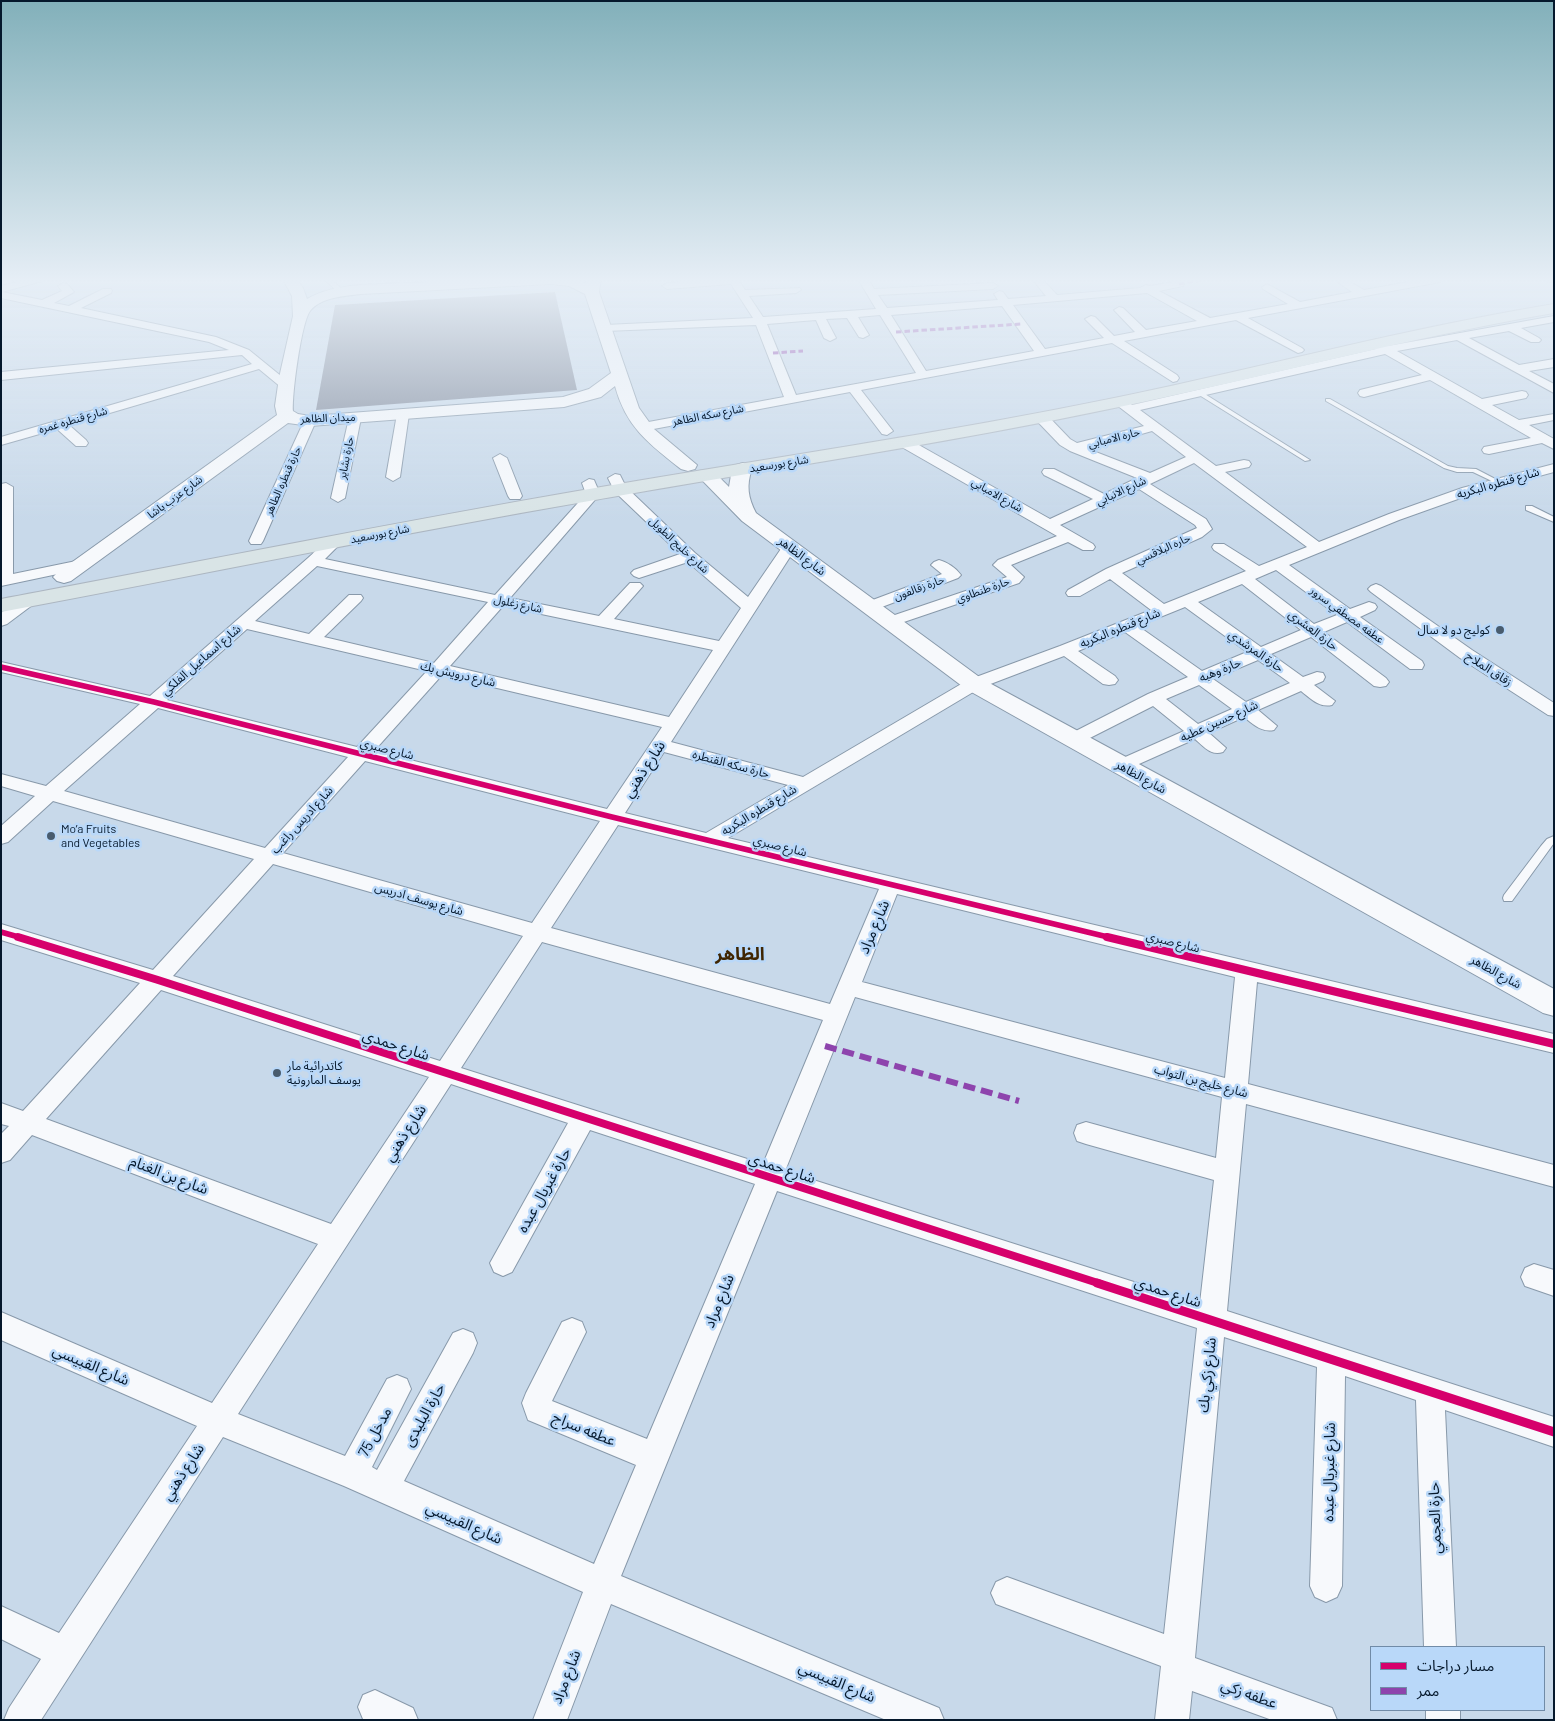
<!DOCTYPE html>
<meta charset="utf-8">
<style>
body{margin:0}
#map{position:relative;width:1555px;height:1721px;overflow:hidden;background:#c8d9ea;font-family:Barlow,"Noto Sans Arabic",sans-serif}
canvas{display:block}
.frame{position:absolute;inset:0;border:2px solid #05182c;pointer-events:none}
.legend{position:absolute;left:1370px;top:1646px;width:175px;height:65px;box-sizing:border-box;background:#b9d8f9;border:1px solid #718ba7;margin:0;padding:6px 9px;list-style:none;font-size:15px;color:#05182c}
.legend li{display:flex;align-items:center;gap:10px;height:25px}
.legend b{width:25px;border:1px solid #718ba7}
</style>
<div id="map">
<canvas width="1555" height="1721"></canvas>
<div class="frame"></div>
<ul class="legend">
<li><b style="height:6px;background:#d6006c"></b>مسار دراجات</li>
<li><b style="height:6px;background:#8e44ad"></b>ممر</li>
</ul>
</div>
<script>
const g = document.querySelector('canvas').getContext('2d');
g.lineJoin = 'round';
function paint(path, color) {
  g.fillStyle = color;
  g.fill(path, 'evenodd');
}
function trace(path, color, width, dash) {
  g.strokeStyle = color;
  g.lineWidth = width;
  g.lineCap = dash ? 'butt' : 'round';
  g.setLineDash(dash || []);
  g.stroke(path);
}
function label(font, color, halo, rows, align = 'center') {
  g.font = font + ' Barlow,"Noto Sans Arabic",sans-serif';
  g.lineWidth = 5;
  g.setLineDash([]);
  g.textBaseline = 'middle';
  g.strokeStyle = halo;
  g.fillStyle = color;
  for (const [text, x, y, turn = 0] of rows) {
    g.save();
    g.translate(x, y);
    g.rotate((+turn || 0) * Math.PI / 180);
    g.textAlign = isNaN(turn) ? turn : align;
    if (halo) g.strokeText(text, 0, 0);
    g.fillText(text, 0, 0);
    g.restore();
  }
}
const building = new Path2D(`
 M555,292L577,390L316,410L335,305Z`);
const lane = new Path2D(`
 M324,279C333,279 338,285 344,292L343,293H339Z
 M1196,391H1200L1310,460L1305,461L1196,393Z
 M1326,399H1330L1448,466L1457,468L1476,469L1501,482L1496,483L1473,472H1457L1444,468L1326,401Z
 M1526,506H1532L1554,517V522L1526,510Z
 M1554,836V843L1512,901H1504L1503,898L1504,895L1541,846L1547,839Z`);
const street = new Path2D(`
 M27,279H43L42,281L2,292L42,300L62,291L58,286L63,283L67,284L74,292L54,303L69,306L103,289H111L112,291L111,293L81,308L216,337L249,350L292,385L290,388H282L259,369L69,425L86,440L88,443L86,446H76L57,429L1,445V437L252,364L242,355L1,380V372L229,350L209,342L1,298V286Z
 M720,279H738L745,290L800,288L801,290L796,293L749,296L763,317L876,309L858,279H868L874,289L993,283L998,286L993,289L878,295L887,308L998,300L994,294L999,291L1003,292L1008,299L1046,296L1032,279H1042L1057,295L1140,288L1146,285L1150,286L1179,281L1183,282L1184,284L1183,286L1159,291L1210,318L1288,304L1263,289L1262,287L1267,284L1300,302L1352,292L1333,279H1345L1364,290L1424,279H1445L1440,282L1248,318L1302,348L1304,350L1302,352L1298,353L1236,320L1124,341L1177,375L1179,378L1177,381L1173,382L1112,343L861,390L893,431L887,435L882,434L850,392L643,431L638,430L637,427L638,424L643,423L784,397L756,325L605,331L599,328L605,325L753,318L731,284L667,289L662,286L667,283ZM1147,293L1197,321L1146,330L1123,308L1119,307L1114,310L1135,332L1114,336L1095,317L1091,316L1085,319L1104,338L1045,349L1013,305ZM1002,306L1034,351L926,371L891,315ZM880,315L916,373L796,395L767,324L816,320L824,338L830,341L836,338L826,319L847,318L859,337L863,338L869,335L858,317Z
 M1546,279H1554V283L1547,281Z
 M1554,316V322L1521,328L1539,338L1541,340L1539,342H1531L1509,331L1469,338L1519,365L1554,359V367L1529,371L1554,384V393L1457,340L1397,351L1482,399L1522,391L1526,392L1528,395L1526,398L1492,405L1519,420L1554,414V420L1529,425L1554,439V449L1542,443L1489,454L1484,453L1482,450L1484,447L1531,438L1430,380L1364,397L1360,396L1358,393L1360,390L1422,375L1385,354L1140,410L1216,466L1244,460L1249,461L1251,464L1249,467L1225,472L1319,542L1389,514L1462,488L1554,464V472L1472,494L1399,520L1289,565L1350,609L1369,602L1375,604L1377,607L1375,610L1360,617L1422,661L1424,665L1422,669H1410L1347,622L1324,632L1386,678L1389,682L1386,686L1380,687L1374,686L1311,637L1271,654L1303,677L1317,672L1323,673L1325,677L1323,681L1314,685L1335,701L1332,705C1319,708 1310,698 1301,691L1258,710L1277,726L1274,730C1262,733 1253,724 1244,717L1209,733L1226,748L1223,752C1211,756 1204,747 1195,739L1121,772L1114,770L1112,766L1114,762L1184,731L1153,706L1080,743L1074,745L1068,743L1065,739L1068,735L1148,694L1188,677L1125,632L1078,651L1115,676L1118,680L1115,684L1109,685L1103,684L1064,656L980,688L728,838L1554,1034V1053L1257,982L1248,1084L1554,1165V1187L1246,1104L1227,1311L1554,1417V1447L1445,1410L1456,1647H1424L1416,1400L1345,1376L1342,1586L1337,1597L1326,1602L1315,1597L1310,1586L1317,1367L1224,1337L1195,1658L1332,1708L1337,1720H1272L1192,1691L1189,1720H1155L1161,1666L996,1604L991,1593L996,1582L1007,1577L1164,1634L1197,1328L777,1191L621,1576L939,1708L944,1720H886L611,1604L567,1720H533L583,1592L344,1486L223,1437L41,1720H4L9,1708L41,1659L1,1639V1606L59,1633L197,1426L1,1340V1312L212,1403L318,1244L32,1135L10,1160L1,1163V1134L9,1126L1,1124V1103L23,1111L140,983L1,940V924L153,970L254,859L53,801L8,842L1,844V826L35,796L1,786V774L46,786L140,704L1,672V662L150,696L308,558C317,551 326,537 339,540L341,543L325,559L495,595L586,494L582,483L589,479L594,480L600,494L510,598L599,616L630,583H640L643,586L614,619L719,641L741,608L688,562L639,578L634,576L631,573L634,570L680,554L615,492L608,478L615,474L620,475L626,487L695,553L748,597L785,543H795L797,546L671,742L803,777L968,680L1060,646L1151,610L1110,579L1080,596H1068L1066,593L1068,590L1106,569L1197,528L1195,525L1139,489L1060,525L1093,544L1095,547L1093,550H1083L1068,542L1011,565L1024,577L1019,583L895,625H883L881,622L883,619L1007,577L993,565L998,560L1057,536L900,446L898,443L900,440H910L1050,519L1093,499L1044,475L1042,472L1044,469H1054L1104,494L1137,478L1070,451L1060,445L1036,420L1035,417L1036,414H1046L1070,439L1077,443L1144,426L1118,406L1116,403L1118,400H1126L1132,405L1376,349L1377,345L1381,344L1388,346ZM1152,431L1186,457L1150,473L1088,449ZM1194,463L1307,547L1259,566L1224,544H1214L1212,547L1214,550L1246,571L1164,604L1122,573L1202,537L1212,529L1206,519L1150,484ZM317,566L488,602L434,663L324,637L361,601L363,598L361,595H349L309,634L255,621ZM1276,570L1337,615L1314,624L1255,579ZM1242,584L1301,630L1261,647L1198,602ZM503,606L713,650L669,717L450,666ZM1185,607L1247,652L1202,671L1138,626ZM247,629L427,671L357,747L167,700ZM1258,660L1290,683L1246,702L1213,679ZM442,675L662,727L607,809L374,751ZM1199,685L1232,709L1198,724L1166,699ZM158,708L348,757L265,848L64,791ZM664,752L788,785L706,833L625,813ZM365,761L600,821L532,923L283,853ZM618,825L879,889L830,1004L551,928ZM273,864L523,936L440,1061L173,976ZM897,894L1235,977L1225,1078L862,982ZM542,942L823,1020L763,1164L461,1068ZM161,990L429,1077L331,1224L46,1119ZM855,997L1222,1097L1216,1158L1086,1122L1077,1125L1074,1133L1077,1141L1086,1144L1214,1180L1200,1303L785,1171ZM451,1084L568,1123L490,1263L494,1272L503,1276L512,1272L590,1130L755,1184L647,1439L552,1401L586,1332L582,1322L572,1318L562,1322L526,1393L522,1403L528,1420L636,1465L594,1564L404,1481L473,1353L477,1343L473,1333L463,1329L453,1333L377,1470L372,1467L411,1389L407,1379L397,1375L387,1379L345,1456L238,1414Z
 M403,410L409,414L400,477L393,481L386,477L397,414Z
 M355,414L361,418L345,498L338,502L331,498L349,418Z
 M310,417L316,421L263,541L261,544H251L249,541L304,421Z
 M500,454L507,458L522,496L520,499H510L508,496L493,458Z
 M6,483L13,487V574L81,560L86,562L89,565L86,568L1,586V484Z
 M939,560C947,562 956,568 961,575L958,578L874,610H862L860,607L862,604L942,574L931,565L934,562Z
 M1376,584L1381,586L1472,650L1554,703V716L1548,715L1460,658L1371,592L1368,589L1371,586Z
 M29,595L35,597L37,600L35,603L7,624L1,626V613L23,597Z
 M1534,1264L1554,1270V1296L1525,1286L1521,1277L1525,1268Z
 M375,1690L413,1708L418,1720L363,1719L358,1707L363,1695Z
 M1426,1710H1460V1720H1426Z`);
const secondary = new Path2D(`
 M283,279H297L303,288L307,299C336,282 376,285 408,283C464,280 520,279 577,279L586,283L587,279H601L599,292L639,408L654,429L697,465L695,469L688,471L681,469C649,444 626,427 615,386L601,397L564,407L310,426L288,423L71,581L64,583L57,581L53,577L57,573L277,415L275,406L279,378L293,316L292,296ZM551,284L569,286L585,294L611,373L589,389L563,397L310,416L298,414L293,411C292,394 301,324 310,311C321,297 345,296 361,294Z
 M743,463L750,465L752,469C746,485 748,498 756,513L982,679L1554,989V1016L1543,1013L966,689L742,521L697,475L699,471C713,468 720,478 729,487L731,475L736,465Z`);
const primary = new Path2D(`
 M1554,304V313C1407,338 1265,377 1119,407C945,444 769,469 595,500C396,534 199,575 1,612V599C199,562 396,522 595,488C769,458 945,433 1119,397C1264,367 1407,328 1554,304Z`);
const quietFar1 = new Path2D(`
 M1179,284L1206,279
 M896,332L1021,324
 M773,353L803,351`);
const quiet = new Path2D(`
 M825,1046L1019,1101`);
const cyclewayFar2 = new Path2D(`
 M1,667L154,702L612,817L1112,938
 M1,932L22,938`);
const cyclewayFar1 = new Path2D(`
 M18,937L158,980L1101,1284
 M1107,937L1554,1044`);
const cycleway = new Path2D(`
 M1097,1283L1554,1432`);
const markers = [
 [1500,630,5,"#495c6e"],
 [51,836,5,"#495c6e"],
 [277,1073,5,"#495c6e"]
];
const farStreetnames = [
 ["شارع سكه الظاهر",708,415,-11],
 ["ميدان الظاهر",328,418,-2],
 ["شارع قنطره غمره",73,420,-16],
 ["حاره الامبابي",1114,438,-14],
 ["حارة بشاير",346,458,-79],
 ["شارع بورسعيد",779,464,-9],
 ["حارة قنطره الطاهر",283,481,-66],
 ["شارع الانبابي",1121,491,-25],
 ["شارع الامبابي",997,495,30],
 ["شارع عزب باشا",175,497,-36],
 ["شارع بورسعيد",380,534,-11],
 ["شارع خليج الطويل",679,545,43],
 ["حاره البلاقسي",1163,549,-24],
 ["حارة زقالفون",919,588,-20],
 ["حارة طنطاوي",983,590,-19],
 ["شارع زغلول",518,604,12],
 ["عطفه مصطفي سرور",1347,615,36]
];
const streetNames = [
 ["شارع قنطره البكريه",1498,483,-16],
 ["شارع الظاهر",802,556,37],
 ["شارع قنطره البكريه",1120,628,-22],
 ["حارة العشري",1313,630,37],
 ["حارة المرشدي",1256,651,35],
 ["شارع اسماعيل الفلكي",201,660,-41],
 ["زقاق الملاح",1489,669,33],
 ["حارة وهبه",1220,670,-22],
 ["شارع درويش بك",458,674,13],
 ["شارع حسين عطيه",1219,721,-24],
 ["شارع صبري",387,749,14],
 ["حارة سكه القنطره",731,764,15],
 ["شارع الظاهر",1141,777,29],
 ["شارع قنطره البكريه",759,810,-31],
 ["شارع ادريس راغب",302,820,-48],
 ["شارع صبري",780,846,14],
 ["شارع يوسف ادريس",419,899,16],
 ["شارع صبري",1173,942,14],
 ["شارع الظاهر",1496,972,29],
 ["شارع خليج بن التواب",1201,1081,15]
];
const poiNames = [
 ["كوليج دو لا سال",1490,630,"right"],
 ["Mo’a Fruits",61,829],
 ["and Vegetables",61,843],
 ["كاتدرائية مار",287,1066],
 ["يوسف المارونية",287,1080]
];
const nearStreetnames = [
 ["شارع ذهني",644,769,-57],
 ["شارع مراد",874,927,-67],
 ["شارع حمدي",396,1045,18],
 ["شارع ذهني",405,1133,-57],
 ["شارع حمدي",782,1168,18],
 ["شارع بن الغنام",169,1175,21],
 ["حارة غبريال عبده",544,1190,-61],
 ["شارع حمدي",1168,1292,18],
 ["شارع مراد",719,1301,-68],
 ["شارع القبيسي",91,1365,23],
 ["شارع زكي بك",1207,1375,-84],
 ["حارة البليدى",424,1415,-61],
 ["عطفه سراج",584,1429,22],
 ["مدخل 75",375,1432,-62],
 ["شارع ذهني",183,1472,-57],
 ["شارع غبريال عبده",1329,1472,-89],
 ["حارة العجمي",1435,1518,-92],
 ["شارع القبيسي",464,1523,24],
 ["شارع مراد",566,1677,-69],
 ["شارع القبيسي",837,1682,23],
 ["عطفه زكي",1249,1694,20]
];
const districtNames = [
 ["الظاهر",740,954]
];
paint(building, '#7f899b');
trace(lane, '#89a', 2);
trace(street, '#89a', 2);
trace(secondary, '#89a', 2);
trace(primary, '#acb6c1', 2);
paint(lane, '#f7f9fc');
paint(street, '#f7f9fc');
paint(secondary, '#f7f9fc');
paint(primary, '#d9e4e6');
trace(quietFar1, '#8e44ad', 3, [5.5, 3]);
trace(quiet, '#8e44ad', 6, [12, 6]);
trace(cyclewayFar2, '#d6006c', 5.5);
trace(cyclewayFar1, '#d6006c', 8);
trace(cycleway, '#d6006c', 9);
const sky = g.createLinearGradient(0, 0, 0, 520);
sky.addColorStop(0, '#82b0ba');
sky.addColorStop(0.54, '#e6eef6');
sky.addColorStop(1, '#e6eef600');
g.fillStyle = sky;
g.fillRect(0, 0, 1555, 520);
for (const [x, y, r, color] of markers) {
  const dot = new Path2D();
  dot.arc(x, y, r, 0, 2 * Math.PI);
  g.fillStyle = color;
  g.fill(dot);
  trace(dot, '#b9d8f9', 2);
}
label('11px', '#05182c', '#b9d8f9', farStreetnames);
label('12px', '#05182c', '#b9d8f9', streetNames);
label('12px', '#05182c', '#b9d8f9', poiNames, 'left');
label('15px', '#05182c', '#b9d8f9', nearStreetnames);
label('bold 18px', '#3f2603', '#b9d8f9', districtNames);
</script>
